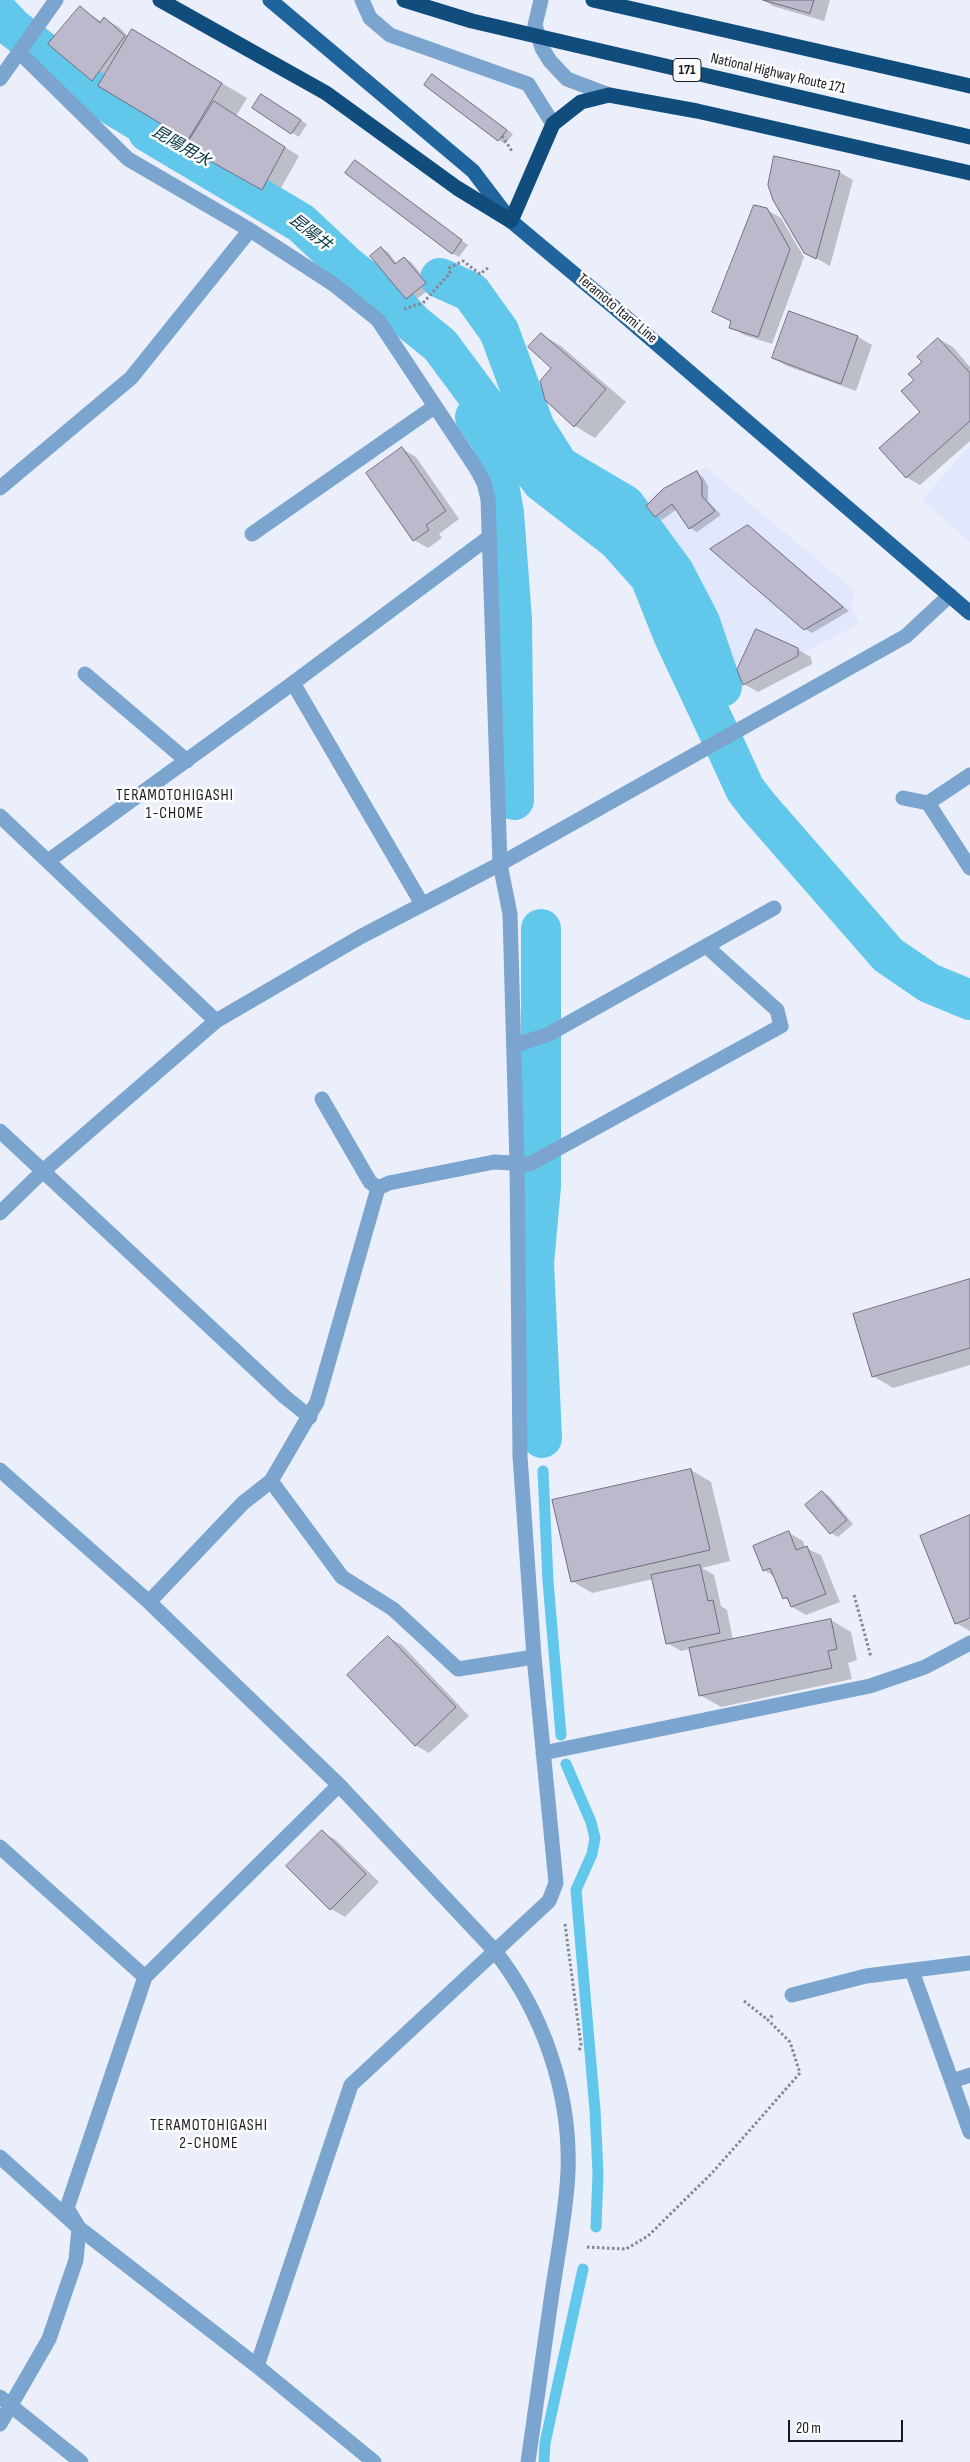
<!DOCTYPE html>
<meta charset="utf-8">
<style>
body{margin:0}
#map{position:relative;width:970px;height:2462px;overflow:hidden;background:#ebeffb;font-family:"Sofia Sans Condensed",sans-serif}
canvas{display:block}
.scale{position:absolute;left:788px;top:2420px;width:115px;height:22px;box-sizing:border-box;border:2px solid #181a21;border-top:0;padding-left:6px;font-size:15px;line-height:18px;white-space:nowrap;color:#181a21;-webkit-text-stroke:4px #fdfdfd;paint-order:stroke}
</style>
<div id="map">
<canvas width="970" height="2462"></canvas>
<div class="scale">20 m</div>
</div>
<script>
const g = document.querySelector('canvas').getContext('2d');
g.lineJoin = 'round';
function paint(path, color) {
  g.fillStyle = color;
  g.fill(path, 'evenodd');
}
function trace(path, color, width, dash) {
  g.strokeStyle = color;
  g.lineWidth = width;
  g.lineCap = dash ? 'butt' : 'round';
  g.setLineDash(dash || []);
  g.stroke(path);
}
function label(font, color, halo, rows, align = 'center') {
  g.font = font + ' "Sofia Sans Condensed","Noto Sans JP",sans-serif';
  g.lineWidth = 5;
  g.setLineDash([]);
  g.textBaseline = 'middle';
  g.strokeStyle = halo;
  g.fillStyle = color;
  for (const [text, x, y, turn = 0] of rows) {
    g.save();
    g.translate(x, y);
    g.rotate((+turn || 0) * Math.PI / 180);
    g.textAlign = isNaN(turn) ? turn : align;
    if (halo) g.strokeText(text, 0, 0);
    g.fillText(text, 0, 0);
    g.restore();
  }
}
const built = new Path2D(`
 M970,445V542L922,500Z
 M706,467L854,590L852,609L860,623L743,685L704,593L675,543L642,500Z`);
const shadow = new Path2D(`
 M763,0H830L824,21L773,6Z
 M80,8L102,22L105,19L119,27L129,37L158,45L247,98L236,116L299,156L276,197L186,146L190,140L100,86L50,44Z
 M433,75L513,134L505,144L499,140Z
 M268,100L307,124L299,137L253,108Z
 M355,161L468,245L459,257L452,253Z
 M839,172L853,180L830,266L805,252Z
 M767,210L781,218L804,257L772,344L744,335L731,327Z
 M381,248L388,252L397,264L404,258L411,262L432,287L413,302L407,298Z
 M789,312L858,337L872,345L856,391L787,366L773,358Z
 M541,334L561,346L626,402L595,438L575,426L547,399L553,368Z
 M939,339L953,347L970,367V441L920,485L906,477L921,412L916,381L923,362Z
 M402,449L416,457L459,519L439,534L442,538L428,548L414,540Z
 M697,473L703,477L708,486V501L721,515L697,532L690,528L677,509L662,520L656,516Z
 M755,531L849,611L812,633L805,629Z
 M797,649L811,657L812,664L758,692L744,684Z
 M970,1281V1365L893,1388L873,1376Z
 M691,1470L711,1482L730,1561L702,1568L714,1575L721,1606L727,1610L733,1640L831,1620L851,1632L857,1660L848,1663L852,1679L721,1707L700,1695L690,1649L681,1651L667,1643L653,1579L592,1593L572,1581Z
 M822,1492L829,1496L853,1524L838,1537L831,1533L807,1505Z
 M970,1516V1616L968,1617V1620L970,1619V1631L956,1623Z
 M789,1533L803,1541L805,1548L821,1555L840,1602L806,1615L792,1607L791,1602L784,1598L775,1577L764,1570Z
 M388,1637L402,1645L469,1716L429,1753L415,1745Z
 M322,1832L336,1840L379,1882L345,1917L331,1909L288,1866Z`);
const stream = new Path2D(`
 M543,1471L548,1581L561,1735
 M566,1764L591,1822L595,1838L592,1854L576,1890L595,2110L598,2173L596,2227
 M544,2462L545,2443L583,2269`);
const canal = new Path2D(`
 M0,14L13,28L107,102L173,142
 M148,132L301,223L348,267L396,305L414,324L440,345L542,482L617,540L650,577L673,635L729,754L745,789L758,806L888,955L929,983L970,1000
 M440,278L471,292L499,331L535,428L559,466L625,505L674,572L700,622L722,687
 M475,417L491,440L504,513L512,620L514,800
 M541,929V1186L534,1263L542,1438`);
const building = new Path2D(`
 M763,0H814L810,13Z
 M80,6L100,23L104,17L125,36L92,81L48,44Z
 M132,29L222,83L188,140L98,86Z
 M432,74L507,130L498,141L424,85Z
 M261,94L301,120L291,134L252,108Z
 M214,101L285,147L262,190L185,147Z
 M774,156L840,171L816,259L804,253L773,200L768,185Z
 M355,160L462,240L452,254L345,173Z
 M754,205L767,208L790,249L758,337L729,328L731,321L712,312Z
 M381,247L395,264L404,257L426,283L406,299L370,256Z
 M789,311L858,336L841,384L772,358Z
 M541,333L606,389L574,427L545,400L540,381L551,368L528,347Z
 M938,338L970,373V421L906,478L879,448L920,412L901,391L914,380L908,374L922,362L917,357Z
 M402,447L446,511L426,525L429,530L413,541L366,473Z
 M697,471L702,481V496L715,511L689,529L672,504L655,517L646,506L663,489Z
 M748,525L843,607L804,630L710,549Z
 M756,629L798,648V656L743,685L737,670Z
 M970,1279V1348L872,1377L853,1314Z
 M691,1469L710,1550L571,1582L552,1500Z
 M822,1491L847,1520L830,1534L805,1505Z
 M970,1515V1618L955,1624L920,1536Z
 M789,1531L796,1550L807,1546L826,1594L791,1607L787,1597L783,1599L770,1568L763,1571L753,1546Z
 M700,1565L708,1601L713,1600L720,1633L666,1644L651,1575Z
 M831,1619L837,1649L828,1651L832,1668L699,1696L689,1648Z
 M388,1636L456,1707L415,1746L347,1675Z
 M322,1830L366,1874L330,1910L286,1866Z`);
const path = new Path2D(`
 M502,136L512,151
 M404,309L423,303L450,273L449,268L463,261L480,274L489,267
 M854,1595L871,1657
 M565,1924L581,2045L579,2051
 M744,2001L768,2020
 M587,2247L626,2249L648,2236L712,2173L800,2073L790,2042L768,2020L773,2015`);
const minor = new Path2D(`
 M362,0L370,18L390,35L528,84L553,124
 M541,0L535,25L542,48L550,61L567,79L609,95
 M20,53L128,159L250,230L333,284L378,320L476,468L484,483L488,499L500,864L510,914L517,1165L520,1456L534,1657L556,1883L549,1901L351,2085L257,2366
 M0,79L56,0
 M0,488L131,378L250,230
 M252,534L434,407
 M85,674L187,761
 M903,798L928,803L970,775
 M928,803L970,868
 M0,816L216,1021
 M48,861L293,683
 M422,904L293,683L488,538
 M514,1046L549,1034L774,908
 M322,1099L370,1182L378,1188
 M0,1131L285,1397L310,1417
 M0,1213L43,1171L216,1021L360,937L500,864L906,636L950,595
 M0,1470L149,1602L339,1785L494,1950C543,2012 571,2093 568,2172C566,2213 558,2253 552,2293C544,2349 536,2406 528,2462
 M271,1481L342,1577L393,1609L458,1669L534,1657
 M149,1602L243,1503L271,1481L317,1402L378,1188L389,1183L494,1162L530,1164L781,1026L777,1010L706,946
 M543,1753L870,1686L925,1667L970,1643
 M0,1847L145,1977L339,1785
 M912,1971L970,2132
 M792,1995L866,1976L970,1963
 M952,2081L970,2075
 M0,2157L79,2228L257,2366L374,2462
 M0,2397L81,2462
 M0,2424L49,2339L76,2260L79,2228L67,2208L145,1977`);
const major = new Path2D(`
 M270,0L473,171L511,221L615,308L970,613`);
const highway = new Path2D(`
 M160,0L326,93L457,188L511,221L553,124L581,102L609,95L697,111L970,173
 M593,0L970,86`);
const highwayBridge = new Path2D(`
 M404,0L472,21L970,137`);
const shields = [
 [687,70,28]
];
const shieldNames = [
 ["171",687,70]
];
const streetNames = [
 ["National Highway Route 171",778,74,13],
 ["Teramoto Itami Line",617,309,40]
];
const waterNames = [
 ["昆陽用水",181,147,30],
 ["昆陽井",310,233,38]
];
const neighbourhoodNames = [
 ["TERAMOTOHIGASHI",175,796],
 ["1-CHOME",175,814],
 ["TERAMOTOHIGASHI",209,2126],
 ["2-CHOME",209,2144]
];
paint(built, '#e1e8fe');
paint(shadow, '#0003');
trace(stream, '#61c7eb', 11);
trace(canal, '#61c7eb', 40);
paint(building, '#bdb9cd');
trace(building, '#716d7f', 1);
trace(path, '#858892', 3, [2.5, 2.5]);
trace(minor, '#7ba5ce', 15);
trace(major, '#1f649d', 15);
trace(highway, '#104d7d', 15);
trace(highwayBridge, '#104d7d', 15);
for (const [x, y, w] of shields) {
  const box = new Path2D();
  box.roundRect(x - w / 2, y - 11.5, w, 23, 4);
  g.fillStyle = '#fdfdfd';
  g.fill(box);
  trace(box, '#181a21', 1);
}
label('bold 14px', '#181a21', null, shieldNames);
label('15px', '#181a21', '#fdfdfd', streetNames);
label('italic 16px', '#043544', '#fdfdfd', waterNames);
g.letterSpacing = '1px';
label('16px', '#181a21', '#fdfdfd', neighbourhoodNames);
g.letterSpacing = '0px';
</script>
